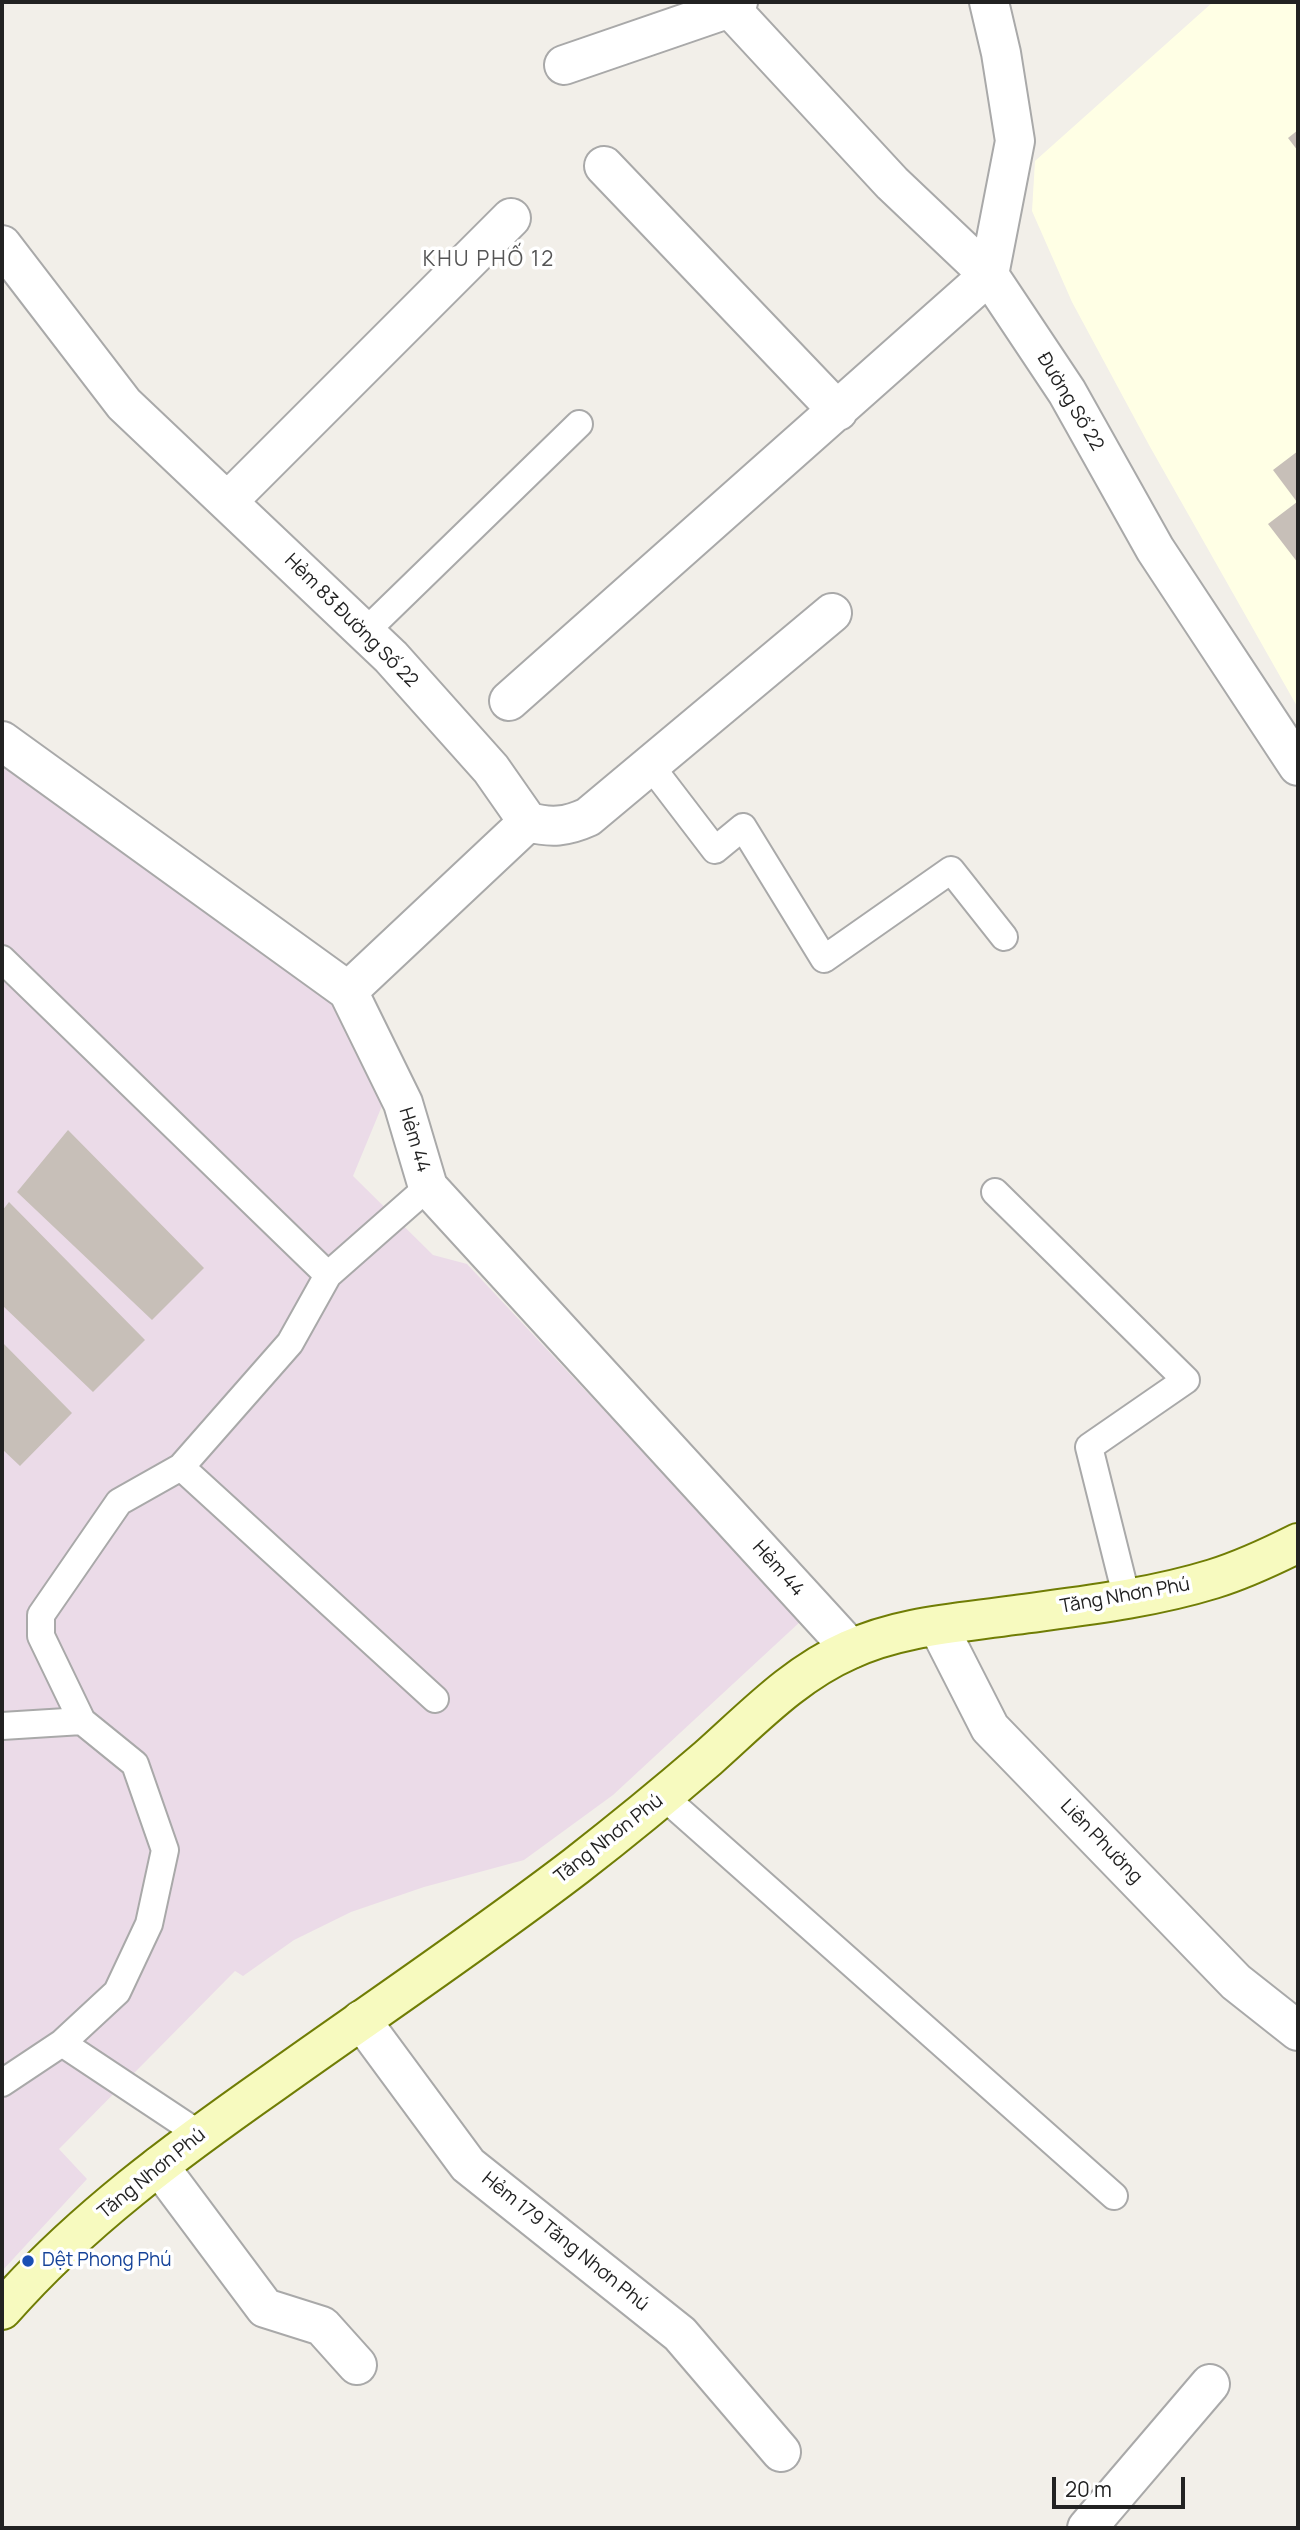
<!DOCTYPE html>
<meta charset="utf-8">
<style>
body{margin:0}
#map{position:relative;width:1300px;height:2530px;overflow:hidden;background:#f2efe9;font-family:Manrope,sans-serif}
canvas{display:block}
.frame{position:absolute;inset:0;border:4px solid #222;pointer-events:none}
.scale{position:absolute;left:1052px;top:2477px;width:133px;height:32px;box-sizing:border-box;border:4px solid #222;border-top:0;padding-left:9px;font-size:21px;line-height:24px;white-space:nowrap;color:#222;-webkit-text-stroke:5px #fff;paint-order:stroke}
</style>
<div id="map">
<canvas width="1300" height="2530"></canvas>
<div class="frame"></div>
<div class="scale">20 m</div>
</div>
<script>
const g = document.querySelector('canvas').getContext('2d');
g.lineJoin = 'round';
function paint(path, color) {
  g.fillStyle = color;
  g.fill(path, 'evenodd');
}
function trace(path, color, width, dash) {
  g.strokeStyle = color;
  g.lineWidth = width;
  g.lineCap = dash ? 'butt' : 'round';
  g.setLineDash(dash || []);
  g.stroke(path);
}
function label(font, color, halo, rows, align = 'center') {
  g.font = font + ' Manrope,sans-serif';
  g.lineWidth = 7;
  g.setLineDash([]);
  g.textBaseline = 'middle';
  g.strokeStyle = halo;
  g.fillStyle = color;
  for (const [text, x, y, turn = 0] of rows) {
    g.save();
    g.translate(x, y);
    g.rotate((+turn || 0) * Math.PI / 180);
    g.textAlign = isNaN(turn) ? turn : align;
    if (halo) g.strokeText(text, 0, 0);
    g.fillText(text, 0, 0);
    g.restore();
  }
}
const industrial = new Path2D(`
 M2,750L328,990L384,1101L353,1176L433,1255L467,1264L801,1621L613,1795L524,1860L424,1887L351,1912L294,1940L243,1976L235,1971L59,2149L87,2179L2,2271Z`);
const education = new Path2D(`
 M1213,2H1298V708L1149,445L1072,302L1032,211L1035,161Z`);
const building = new Path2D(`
 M1298,130V151L1288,138Z
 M1298,451V563L1268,524L1297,502L1273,470Z
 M68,1130L204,1268L152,1320L17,1192Z
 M9,1202L145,1340L93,1392L2,1305V1211Z
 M2,1342L72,1413L20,1466L2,1449Z`);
const lane = new Path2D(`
 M365,632L579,424
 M650,765L715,850L743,827L824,959L951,870L1004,937
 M2,959L328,1275
 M995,1192L1186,1380L1089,1447L1127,1599
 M181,1467L435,1699
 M2,1726L82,1721
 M663,1796L1114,2196
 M62,2043L199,2134
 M2,2083L62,2043L117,1992L149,1924L165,1850L135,1764L82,1721L41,1636V1615L119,1502L181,1467L290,1343L328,1275L428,1187`);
const street = new Path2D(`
 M989,2L1001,53L1015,141L989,275L1067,392L1155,549L1298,766
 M564,65L730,8L738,2
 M604,166L838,411
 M2,245L124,404L391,657L491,769L528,822L348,991
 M228,501L511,218
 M509,701L989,275L892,183L730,8
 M2,741L348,991L403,1103L428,1187L851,1649
 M528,822C551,828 566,827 588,817L832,613
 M938,1626L990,1728L1236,1982L1298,2031
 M361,2020L468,2165L680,2334L781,2452
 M159,2166L265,2308L322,2326L357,2365
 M1087,2528L1210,2384`);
const secondary = new Path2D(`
 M2,2310C80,2221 177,2150 274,2082C375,2010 478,1941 576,1866C621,1831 665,1795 708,1758C752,1719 794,1674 849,1650C900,1626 959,1623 1015,1615C1081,1606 1148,1599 1213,1579C1242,1570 1270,1557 1298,1543`);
const markers = [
 [28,2261,7,"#1a4fb4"]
];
const streetNames = [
 ["Đường Số 22",1070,402,59],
 ["Hẻm 83 Đường Số 22",351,621,45],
 ["Hẻm 44",414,1140,73],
 ["Hẻm 44",778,1569,48],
 ["Tăng Nhơn Phú",1125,1596,-10],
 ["Tăng Nhơn Phú",609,1839,-38],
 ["Liên Phường",1101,1842,46],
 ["Tăng Nhơn Phú",152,2174,-39],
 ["Hẻm 179 Tăng Nhơn Phú",565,2242,39]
];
const transitNames = [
 ["Dệt Phong Phú",42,2261]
];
const neighbourhoodNames = [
 ["KHU PHỐ 12",489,260]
];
paint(industrial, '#ebdbe8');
paint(education, '#ffffe5');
paint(building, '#c7bfb8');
trace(lane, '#a9a9a9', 30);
trace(street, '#a9a9a9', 42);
trace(secondary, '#707d05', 42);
trace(lane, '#fff', 26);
trace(street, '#fff', 38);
trace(secondary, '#f7fabf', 38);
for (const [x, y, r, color] of markers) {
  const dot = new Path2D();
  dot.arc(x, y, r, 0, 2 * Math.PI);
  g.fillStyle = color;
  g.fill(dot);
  trace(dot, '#fff', 2.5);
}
label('19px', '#222', '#fff', streetNames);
label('19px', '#164399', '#fff', transitNames, 'left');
g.letterSpacing = '2px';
label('21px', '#555', '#fff', neighbourhoodNames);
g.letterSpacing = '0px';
</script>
